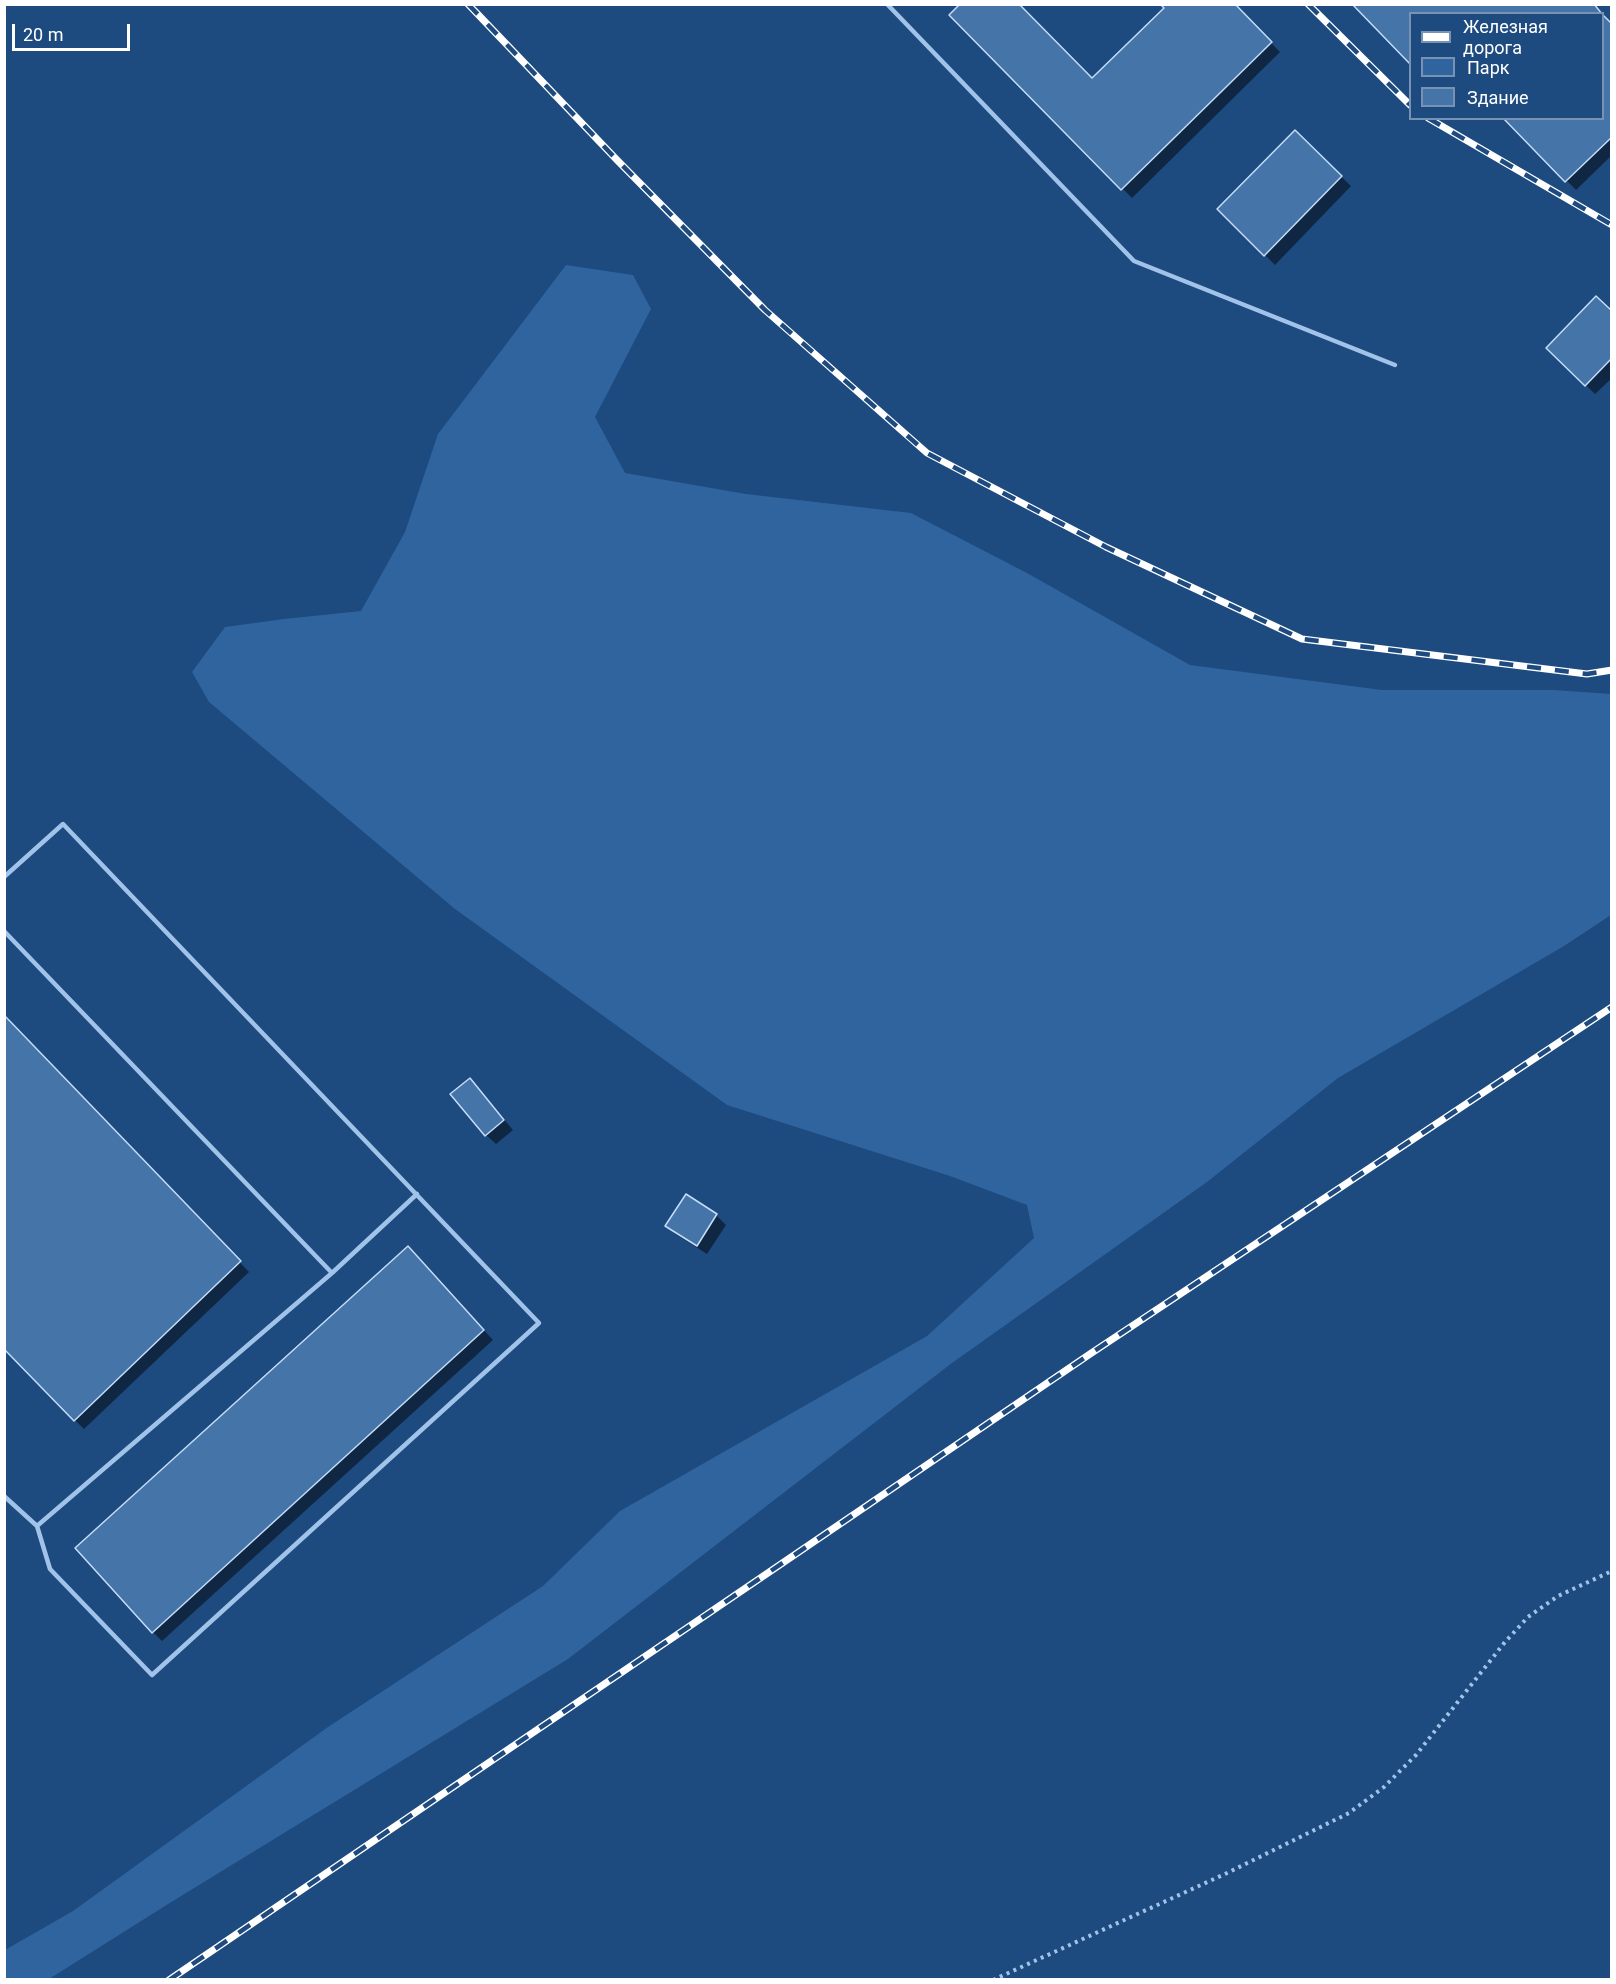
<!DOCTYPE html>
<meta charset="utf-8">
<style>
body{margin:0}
#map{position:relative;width:1616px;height:1984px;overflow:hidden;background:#1d4a7f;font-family:Roboto,sans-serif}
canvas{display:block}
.frame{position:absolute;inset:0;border:6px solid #fff;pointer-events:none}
.legend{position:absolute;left:1409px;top:12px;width:195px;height:108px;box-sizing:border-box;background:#1d4a7f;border:2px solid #7792b2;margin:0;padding:8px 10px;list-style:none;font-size:18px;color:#fff}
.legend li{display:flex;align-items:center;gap:12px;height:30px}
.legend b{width:30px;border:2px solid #7792b2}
.scale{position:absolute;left:12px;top:24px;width:118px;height:27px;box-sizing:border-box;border:3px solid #fff;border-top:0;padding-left:8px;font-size:18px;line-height:21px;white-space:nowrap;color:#fff;-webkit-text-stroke:4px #1d4a7f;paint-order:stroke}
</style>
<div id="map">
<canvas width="1616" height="1984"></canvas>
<div class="frame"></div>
<ul class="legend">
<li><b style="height:8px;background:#fff"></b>Железная дорога</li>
<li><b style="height:16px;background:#30649e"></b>Парк</li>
<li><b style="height:16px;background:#4574a9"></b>Здание</li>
</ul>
<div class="scale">20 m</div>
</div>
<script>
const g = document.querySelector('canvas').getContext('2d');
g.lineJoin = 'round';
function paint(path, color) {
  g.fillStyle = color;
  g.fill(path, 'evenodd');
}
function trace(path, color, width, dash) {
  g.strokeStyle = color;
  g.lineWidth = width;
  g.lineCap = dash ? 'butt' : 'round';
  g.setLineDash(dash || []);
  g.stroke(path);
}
const green = new Path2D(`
 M566,265L633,275L651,309L595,417L625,473L746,494L911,513L1027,573L1190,665L1382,690H1554L1611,694V915L1564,946L1338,1078L1207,1182L952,1363L568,1659L173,1901L49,1979H5V1950L73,1911L328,1727L543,1586L620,1511L927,1336L1034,1238L1027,1205L950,1176L727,1105L455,909L209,702L192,672L225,627L284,619L361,611L405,532L438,434Z`);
const shadow = new Path2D(`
 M1233,4L1280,52L1132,198L951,15L1092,80L1166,8Z
 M1354,4L1410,14V62Z
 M1612,25V155L1576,190L1505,118H1602Z
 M1295,132L1351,186L1275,265L1219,209Z
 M1612,313V378L1595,394L1548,348Z
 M4,1017L249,1272L84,1429L75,1420Z
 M479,1090L513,1130L496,1144L486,1135Z
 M716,1215L726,1225L707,1254L677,1235L667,1226Z
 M417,1257L493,1340L162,1641L153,1632Z`);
const building = new Path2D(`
 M960,4H1019L1092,78L1164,8L1160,4H1235L1272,42L1121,190L949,15Z
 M1352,4H1594L1602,14H1410V64Z
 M1602,14L1612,24V137L1565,182L1503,118H1602Z
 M1295,130L1342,176L1264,256L1217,209Z
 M1596,296L1612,311V358L1585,386L1546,348Z
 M4,1015L241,1261L74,1421L4,1349Z
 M470,1078L504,1120L485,1136L450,1094Z
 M686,1194L717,1214L697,1246L665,1226Z
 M408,1246L484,1330L152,1633L75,1548Z`);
const path = new Path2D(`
 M993,1980L1225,1874L1349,1813L1384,1787L1416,1755L1505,1642L1528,1617L1558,1596L1612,1571`);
const lane = new Path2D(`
 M887,4L1134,261L1395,365
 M4,877L63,824L539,1323L152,1675L50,1569L37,1526L4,1496
 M4,931L332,1273L37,1526
 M332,1273L417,1194`);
const rail = new Path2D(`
 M468,4L617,160L765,310L927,453L1106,547L1302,639L1587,674L1612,670
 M1308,4L1410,105
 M1428,118L1612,225
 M169,1980L1090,1354L1612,1007`);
paint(green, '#30649e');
paint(shadow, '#0007');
paint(building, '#4574a9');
trace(building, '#c5ddf7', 1.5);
trace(path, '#a1c3e9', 4, [3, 4.5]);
trace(lane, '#a1c3e9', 4.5);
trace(rail, '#fff', 7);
trace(rail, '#1d4a7f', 4.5, [14]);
</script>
